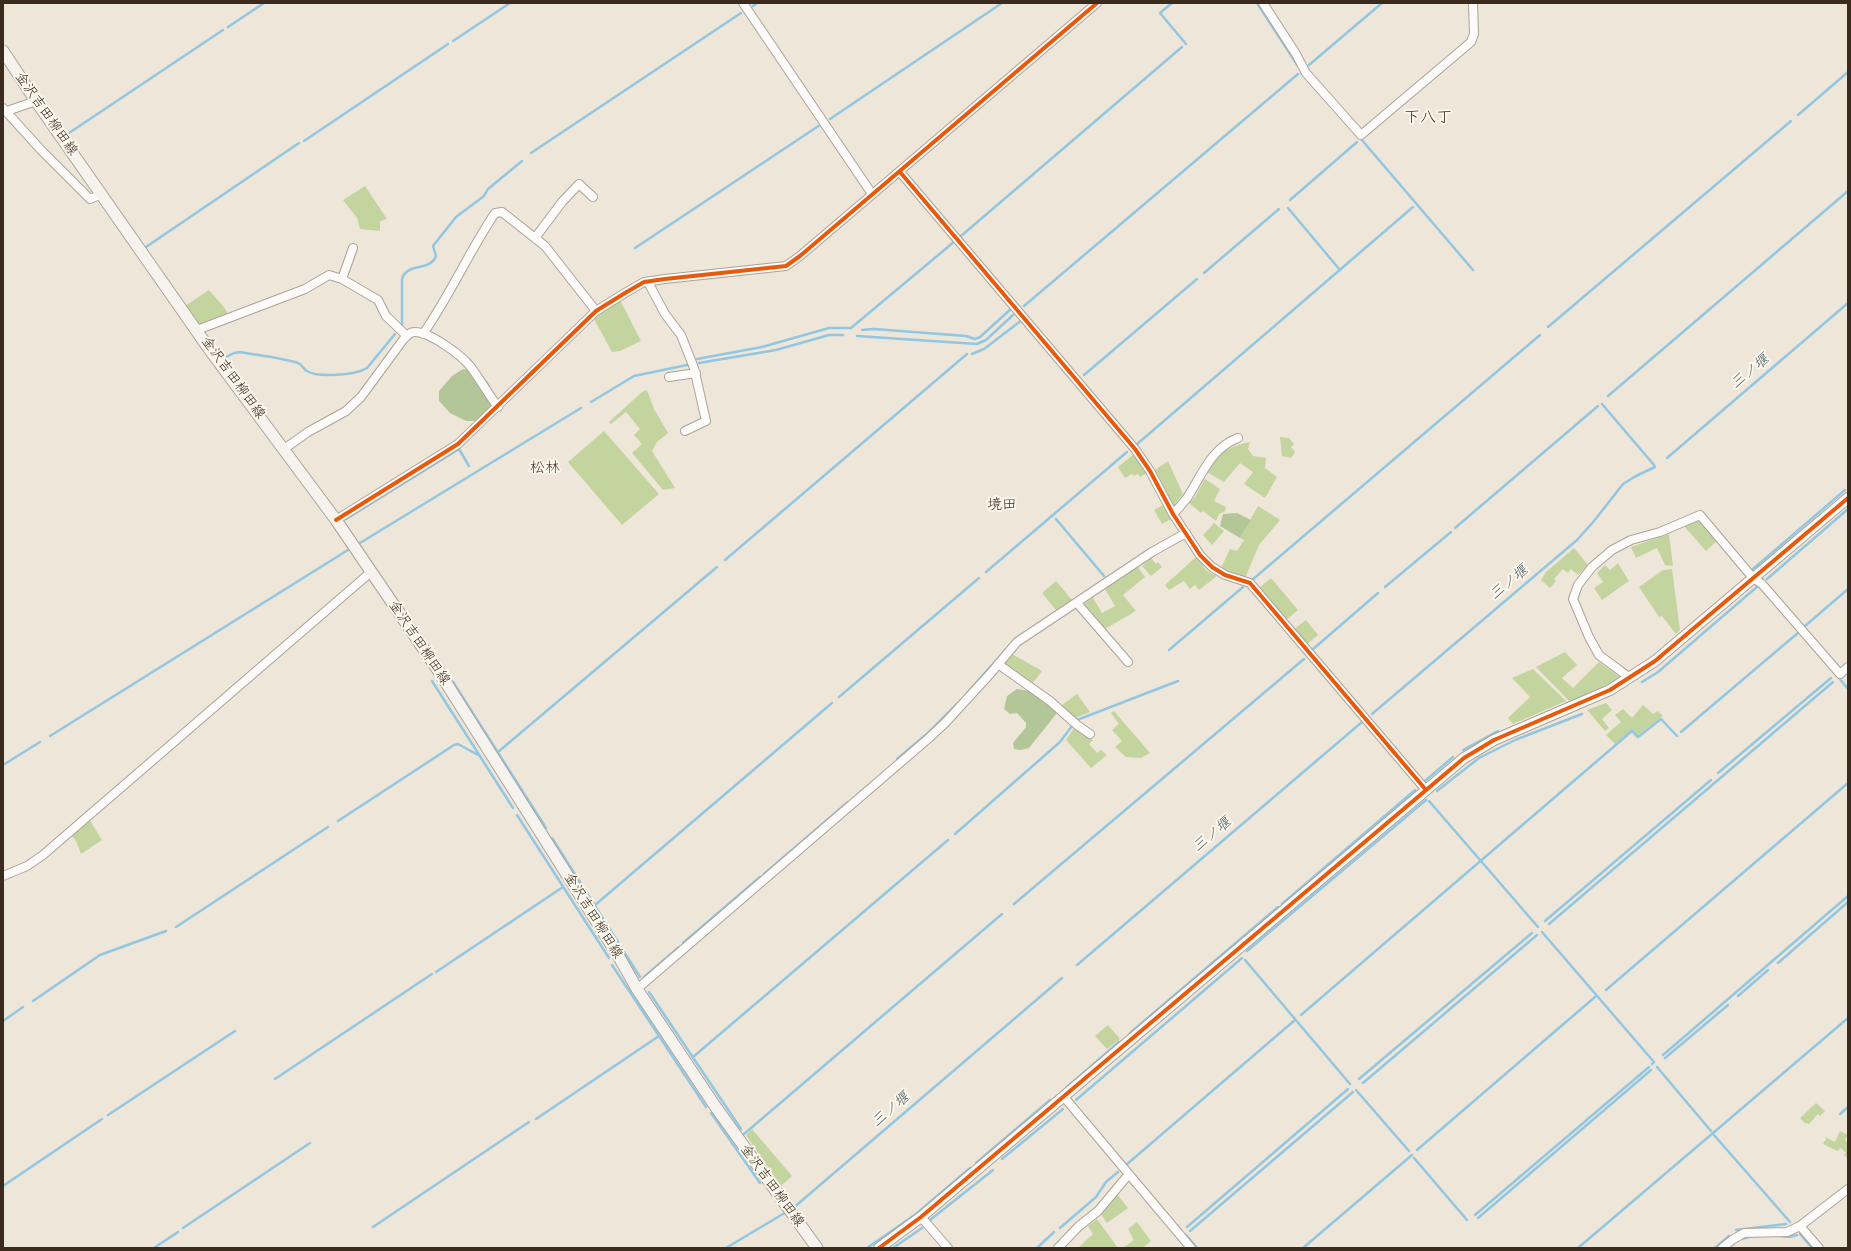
<!DOCTYPE html>
<meta charset="utf-8">
<style>
body{margin:0}
#map{position:relative;width:1851px;height:1251px;overflow:hidden;background:#eee6d9;font-family:Pangolin,sans-serif}
canvas{display:block}
.frame{position:absolute;inset:0;border:4px solid #3b2a1e;pointer-events:none}
</style>
<div id="map">
<canvas width="1851" height="1251"></canvas>
<div class="frame"></div>
</div>
<script>
const g = document.querySelector('canvas').getContext('2d');
g.lineJoin = 'round';
function paint(path, color) {
  g.fillStyle = color;
  g.fill(path, 'evenodd');
}
function trace(path, color, width, dash) {
  g.strokeStyle = color;
  g.lineWidth = width;
  g.lineCap = dash ? 'butt' : 'round';
  g.setLineDash(dash || []);
  g.stroke(path);
}
function label(font, color, halo, rows, align = 'center') {
  g.font = font + ' Pangolin,"Klee One",sans-serif';
  g.lineWidth = 4;
  g.setLineDash([]);
  g.textBaseline = 'middle';
  g.strokeStyle = halo;
  g.fillStyle = color;
  for (const [text, x, y, turn = 0] of rows) {
    g.save();
    g.translate(x, y);
    g.rotate((+turn || 0) * Math.PI / 180);
    g.textAlign = isNaN(turn) ? turn : align;
    if (halo) g.strokeText(text, 0, 0);
    g.fillText(text, 0, 0);
    g.restore();
  }
}
const green = new Path2D(`
 M365,186L387,219L380,221V231L360,229L357,218L343,200Z
 M209,290L223,306L229,315L200,326L185,306Z
 M620,300L641,341L620,351L612,352L594,319Z
 M647,390L654,409L668,433L657,442L652,451L675,488L663,490L632,453L642,444L634,435L640,429L626,412L611,424L609,422L642,392Z
 M604,431L659,494L622,525L568,462Z
 M1280,437L1289,438L1294,444L1291,447L1295,452L1291,458L1282,456Z
 M1250,442L1248,449L1253,456L1266,458L1265,468L1277,477L1265,498L1244,484L1253,472L1240,463L1224,482L1207,472C1221,452 1226,447 1250,442Z
 M1134,454L1147,473L1140,477L1138,474L1134,476L1132,474L1125,478L1118,467Z
 M1168,461L1183,494L1173,507L1155,470Z
 M1205,479L1220,489L1214,501L1226,507L1225,511L1219,514L1216,521L1203,511L1201,513L1189,503L1195,497Z
 M1163,505L1171,519L1162,524L1154,510Z
 M1258,506L1280,520L1259,545L1245,578L1221,568L1230,549L1237,551L1244,540L1240,538Z
 M1699,520L1717,541L1706,551L1683,525Z
 M1214,523L1224,531L1212,545L1203,535Z
 M1669,534L1673,566L1665,565L1657,548L1636,558L1631,547Z
 M1574,548L1588,565L1578,575L1571,569L1568,573L1563,569L1554,579L1556,581L1550,588L1541,580L1546,572Z
 M1196,557L1207,571L1217,576L1199,590L1195,585L1190,589L1184,581L1169,590L1165,585Z
 M1151,558L1156,564L1158,562L1162,567L1151,576L1142,566Z
 M1618,563L1629,581L1602,600L1594,588L1603,582L1597,573L1605,565L1610,570Z
 M1138,567L1145,577L1123,595L1136,611L1105,629L1084,604L1093,598L1102,613L1115,606L1105,589Z
 M1672,569L1680,630L1676,634L1662,616L1659,617L1639,587L1663,570Z
 M1271,578L1298,610L1286,620L1260,587Z
 M1056,581L1072,600L1056,610L1042,593Z
 M1306,620L1318,635L1307,644L1294,629Z
 M1565,652L1577,665L1562,678L1573,688L1599,662L1621,678L1570,702L1536,667Z
 M1012,654L1042,671L1032,684L1003,664Z
 M1533,669L1566,701L1513,724L1508,718L1530,697L1512,678Z
 M1077,694L1090,712L1075,718L1062,705Z
 M1606,703L1612,710L1602,719L1609,728L1605,731L1587,710Z
 M1643,705L1653,714L1658,711L1663,716L1638,735L1632,730L1615,744L1606,735L1621,722L1615,715L1623,709L1632,718Z
 M1114,711L1150,753L1141,758L1126,757L1115,747L1122,741L1112,730L1119,724L1111,713Z
 M1074,728L1093,740L1089,744L1097,753L1101,750L1107,755L1091,768L1066,740Z
 M89,819L102,840L81,854L76,841L71,835Z
 M1108,1025L1120,1039L1107,1049L1095,1036Z
 M1816,1103L1825,1111L1820,1116L1818,1114L1809,1124L1805,1123L1800,1118Z
 M752,1129L792,1176L781,1186L746,1135Z
 M1840,1131L1848,1135L1845,1140L1848,1143V1159L1844,1155L1846,1153L1841,1148L1837,1151L1823,1144L1826,1139L1825,1137L1835,1142Z
 M1117,1194L1128,1208L1107,1223L1100,1213Z
 M1097,1219L1118,1248H1078L1093,1234L1088,1226Z
 M1137,1222L1151,1241L1143,1248H1123L1134,1240L1128,1229Z`);
const forest = new Path2D(`
 M463,369C484,372 485,377 495,395L492,411L477,421H466L450,413L439,401V391L452,376Z
 M1237,513L1251,520L1240,538L1220,526L1223,514Z
 M1017,689L1030,691L1057,713L1029,748L1021,750L1014,749L1013,743L1026,727V723L1017,713L1010,714L1004,709L1007,696Z`);
const stream = new Path2D(`
 M1172,3L1160,13L1186,44
 M1257,3L1298,66
 M753,6L757,3
 M228,27L264,3
 M453,41L510,3
 M1309,65L1382,3
 M1798,115L1848,72
 M830,119L1002,3
 M69,133L223,30
 M1361,139L1473,270
 M304,141L448,44
 M531,153L741,13
 M1290,200L1357,142
 M1288,208L1340,270
 M961,236L1182,47
 M146,247L299,143
 M635,248L820,125
 M1204,273L1279,209
 M1024,306L1298,74
 M402,326V279C407,262 430,272 436,256L433,246L456,217L484,196L488,189L522,161
 M1548,327L1791,121
 M862,330L874,329L966,336L975,339L980,337L1012,308
 M857,336L977,344L986,340L1013,315
 M972,354L984,349L1022,320
 M226,357L234,353L240,352C256,355 283,358 298,363C302,364 303,369 307,371C318,378 356,375 367,368L395,334
 M697,359L762,347L829,328H851L955,241
 M699,363L776,350L829,335H843
 M1084,375L1197,279
 M1608,396L1848,191
 M591,402L634,376L687,365
 M1602,404L1654,465
 M1136,445L1413,207
 M1667,458L1848,303
 M346,519L459,449L469,466
 M1056,519L1104,576
 M1455,528L1598,406
 M360,543L581,408
 M725,560L967,354
 M1753,569L1845,490
 M986,572L1127,452
 M1767,579L1848,509
 M1252,580L1540,335
 M1385,587L1451,532
 M1805,626L1848,589
 M1169,650L1243,587
 M1312,650L1378,593
 M1839,678L1848,689
 M432,681L513,808
 M453,682L546,828
 M1642,682L1658,672L1758,586
 M966,694L1010,645
 M839,697L979,578
 M1372,714L1577,540L1594,521L1623,484L1636,476L1655,467
 M1077,720L1178,681
 M1681,732L1799,632
 M50,736L348,550
 M1463,750L1498,731
 M498,752L717,567
 M897,759L928,733L958,703
 M3,765L40,742
 M1718,773L1831,678
 M1425,781L1453,757
 M1437,791L1479,758L1515,740L1582,714
 M856,796L875,780
 M1429,801L1538,927
 M517,815L609,958
 M338,821L454,745L458,744L480,756
 M955,834L1060,742L1072,726
 M552,838L640,977
 M764,874L848,802
 M1014,904L1304,659
 M1282,904L1415,790
 M595,905L832,703
 M1545,921L1711,780
 M1549,924L1833,682
 M176,927L328,827
 M1542,932L1654,1062L1652,1064
 M683,943L760,877
 M1247,951L1426,800
 M1245,960L1350,1084
 M1778,963L1848,902
 M612,965L706,1107
 M1077,965L1362,722
 M436,972L563,887
 M644,977L679,947
 M1606,990L1848,783
 M649,992L741,1129
 M1738,996L1768,970
 M33,1001L100,955L166,931
 M1301,1015L1632,731L1638,737L1661,719L1677,736
 M3,1021L23,1007
 M1130,1033L1278,907
 M1663,1055L1848,896
 M693,1057L948,840
 M1665,1058L1728,1005
 M1657,1067L1711,1131
 M275,1079L432,974
 M1359,1079L1532,933
 M1363,1083L1537,935
 M1067,1087L1119,1042
 M1356,1090L1409,1151
 M1076,1100L1242,958
 M711,1113L760,1183
 M1840,1114L1848,1107
 M108,1115L235,1031
 M536,1119L659,1036
 M744,1134L1002,914
 M1714,1135L1790,1222
 M1417,1150L1595,997
 M1414,1158L1467,1220
 M1002,1159L1063,1109
 M976,1163L1050,1100
 M1126,1165L1295,1020
 M3,1186L102,1119
 M792,1209L1062,978
 M1475,1215L1649,1067
 M1478,1218L1651,1070
 M930,1220L993,1170
 M1177,1225L1181,1230
 M373,1227L529,1122
 M1187,1227L1348,1089
 M183,1228L310,1143
 M1060,1228L1096,1197L1106,1182L1118,1172
 M1736,1230L1786,1224
 M1190,1231L1353,1092
 M1800,1234L1812,1248
 M1186,1235L1197,1248
 M1780,1236L1789,1237L1797,1235
 M1741,1239L1752,1236
 M154,1248L178,1232
 M726,1248L788,1211
 M867,1248L916,1214L970,1168
 M893,1248L922,1228
 M1037,1248L1054,1232
 M1303,1248L1412,1155
 M1578,1248L1848,1018
 M1715,1248L1729,1236`);
const minor = new Path2D(`
 M743,3L872,194
 M1263,3L1296,54L1306,73L1361,135L1471,42L1474,34L1473,3
 M3,108L41,150L90,199L102,194
 M7,111L36,101
 M900,172L1135,449L1150,471L1173,514L1200,555L1212,567L1225,575L1250,583L1426,790
 M535,238L562,202L579,184L593,197
 M342,279L353,248
 M648,282L665,314L681,335L694,368L706,421L685,431
 M197,330L305,289L329,275L342,279L378,300L386,316L407,336
 M423,334C450,295 469,252 495,213L502,212L545,246L596,311
 M669,377L696,373
 M284,449L308,432L346,411L361,397L403,340C407,336 409,332 415,332C430,332 461,355 470,366C480,379 488,394 498,407
 M1173,514C1178,509 1183,503 1187,498C1202,475 1211,448 1238,438
 M336,520L458,444L596,311L625,293L644,282L665,279L786,266L800,256L1097,3
 M1077,603L1128,662
 M998,664L1050,701L1077,725L1090,734
 M1630,678L1599,655L1589,637L1573,599L1578,585L1592,567L1612,550L1631,540L1660,532L1700,515L1753,578L1762,584L1840,674L1848,667
 M3,876L27,866L43,855L371,572
 M637,989L929,738L946,722L990,674L1017,642L1152,552L1186,533
 M1064,1097L1191,1248
 M921,1217L948,1248
 M1800,1226L1819,1248
 M1058,1248L1079,1226L1098,1211L1129,1174
 M1722,1248L1732,1240L1744,1233L1787,1232L1800,1226L1848,1189`);
const tertiary = new Path2D(`
 M879,1248L921,1217L1464,758L1494,740L1610,690L1655,661L1848,498`);
const secondary = new Path2D(`
 M3,51L36,101L212,353L336,520L438,670L619,957L637,989L715,1106L817,1248`);
const cycleway = new Path2D(`
 M900,172L1135,449L1150,471L1173,514L1200,555L1212,567L1225,575L1250,583L1426,790
 M336,520L458,444L596,311L625,293L644,282L665,279L786,266L800,256L1097,3
 M879,1248L921,1217L1464,758L1494,740L1610,690L1655,661L1848,498`);
const streetNames = [
 ["金沢吉田柳田線",46,114,55],
 ["金沢吉田柳田線",233,378,54],
 ["金沢吉田柳田線",419,643,56],
 ["金沢吉田柳田線",593,916,58],
 ["金沢吉田柳田線",772,1186,54]
];
const waterNames = [
 ["三ノ堰",1750,372,-40],
 ["三ノ堰",1509,583,-40],
 ["三ノ堰",1212,835,-40],
 ["三ノ堰",891,1110,-41]
];
const neighbourhoodNames = [
 ["松林",545,468],
 ["境田",1002,505]
];
const quarterNames = [
 ["下八丁",1428,118]
];
paint(green, '#c4d49f');
paint(forest, '#b2c698');
trace(stream, '#92c6e1', 2.5);
trace(minor, '#aaa39a', 10);
trace(tertiary, '#aaa39a', 12);
trace(secondary, '#aaa39a', 13);
trace(minor, '#fcfbf9', 8);
trace(tertiary, '#fcfbf9', 10);
trace(secondary, '#f6f3ee', 11);
trace(cycleway, '#e8590c', 4);
label('14px', '#3b2a1e', '#fbf7ec', streetNames);
label('italic 15px', '#4b5c64', '#fbf7ec', waterNames);
label('15px', '#3b2a1e', '#fbf7ec', neighbourhoodNames);
label('16px', '#3b2a1e', '#fbf7ec', quarterNames);
</script>
